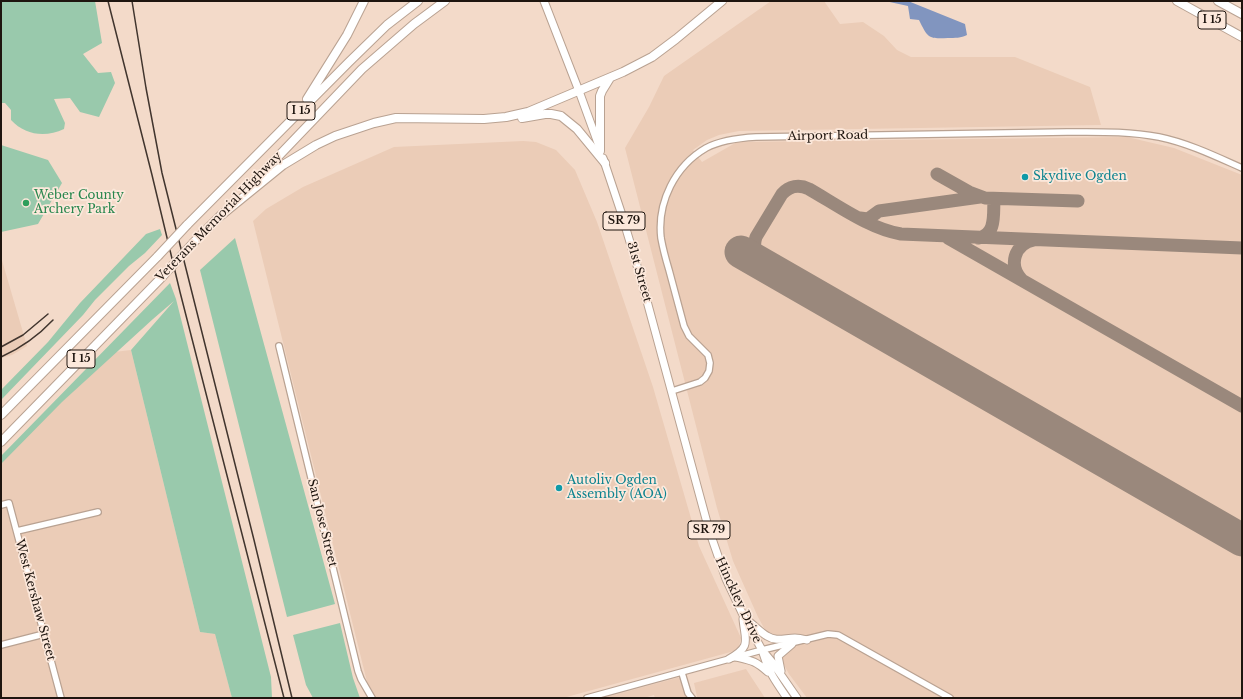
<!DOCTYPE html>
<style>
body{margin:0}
#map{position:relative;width:1243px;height:699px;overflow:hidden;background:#f3dac9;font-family:"Libre Baskerville",serif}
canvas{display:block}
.frame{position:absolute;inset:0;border:2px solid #1e150f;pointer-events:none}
</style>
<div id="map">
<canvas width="1243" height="699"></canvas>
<div class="frame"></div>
</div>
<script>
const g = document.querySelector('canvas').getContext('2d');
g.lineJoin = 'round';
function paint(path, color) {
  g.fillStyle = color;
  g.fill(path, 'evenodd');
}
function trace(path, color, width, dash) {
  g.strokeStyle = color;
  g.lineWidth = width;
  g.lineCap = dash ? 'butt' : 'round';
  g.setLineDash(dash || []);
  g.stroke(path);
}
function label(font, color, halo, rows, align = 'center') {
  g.font = font + ' "Libre Baskerville",serif';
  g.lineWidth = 3.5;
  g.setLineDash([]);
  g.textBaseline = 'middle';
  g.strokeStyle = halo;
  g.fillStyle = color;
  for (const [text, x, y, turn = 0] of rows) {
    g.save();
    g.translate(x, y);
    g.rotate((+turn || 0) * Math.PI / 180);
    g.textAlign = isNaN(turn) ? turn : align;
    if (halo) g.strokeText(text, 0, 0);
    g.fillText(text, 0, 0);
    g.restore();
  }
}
const built = new Path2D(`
 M771,1H824L840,24L863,22L884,36L897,50L911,57H1015L1090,87L1101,125L739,131L719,135L707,140L693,150L702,162L737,142L1127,137L1174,148L1242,175V698H807L789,674L758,617L733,561L717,508L625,148L649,107L664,76Z
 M523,141L536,142L556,150L575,170L597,222L653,387L699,546L741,638L738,650L563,698H371L253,221L266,209L303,187L394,147Z
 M1,257L27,346L12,355L1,358Z
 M131,350L200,632L215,634L232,698H1V459L114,352Z
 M746,669L765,698H702L697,697L694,683Z
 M680,677L685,693L689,698H655L654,695L644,698H603Z`);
const green = new Path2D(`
 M1,1H95L102,43L83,54L98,73L111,72L115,83L99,117L80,112L70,98L54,99L65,123L64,129C45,138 25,135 11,120V110L5,103H1Z
 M1,145L48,160L62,183L38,224L1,232Z
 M160,229L162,235L145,253L129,266L95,300L83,315L1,400V390L48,342L80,303L146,234Z
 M235,238L335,604L287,617L200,270Z
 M170,283L176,299L271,677L272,698H232L215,634L200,632L131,350L174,301L153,319L62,402L1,464V456Z
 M340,623L353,678L360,698H313L306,685L293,635Z`);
const water = new Path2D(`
 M885,1H908L965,24L967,35C961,38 955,38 948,38C928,39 928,38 919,20L910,19L908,6Z`);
const taxiway = new Path2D(`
 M937,174L969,192L985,198L1078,201
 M860,218L868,219L879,211L980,197
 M948,238L1242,406
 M978,238C997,235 993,213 994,199
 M766,267C756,259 752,249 756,237L782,194C789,186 799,184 809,189C837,205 870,229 901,234L1242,248
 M1022,280C1008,266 1014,244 1034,240`);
const runway = new Path2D(`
 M741,252L1242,540`);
const minor = new Path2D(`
 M279,346L358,671L361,679L372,698
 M672,391L700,382L705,378L709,371L710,363L708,355L689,336L684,326C679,308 674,289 669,270C666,260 663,249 661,238C657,202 675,166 706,148C721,140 739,138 756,137L1067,132C1098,132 1128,131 1159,137C1188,143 1215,156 1242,168
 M1,505L9,503L61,698
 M17,531L98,512
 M1,645L44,634
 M682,673L688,693L692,698
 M587,698L762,650L828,634L838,635L950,698`);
const major = new Path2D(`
 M544,1L579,91L599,146
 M603,158L621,212L641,279L709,530L726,579L745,619L762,650L772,662L797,698
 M747,620C754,625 760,632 767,636C776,642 785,638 795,638C799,638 803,639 807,640
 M763,653C768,671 776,682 787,698
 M736,657C753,661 755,661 768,672
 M729,659C752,646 745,641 743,619
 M781,671L778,656L792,644`);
const highway = new Path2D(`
 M1177,1L1242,37
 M1218,1L1242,14
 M307,99L347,35L364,1
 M522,118L545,114H551L561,116L577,129L605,163
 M600,151V96L602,91L610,78
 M246,190L362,69L414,24L445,1
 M219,217L283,165L316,145L335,136L374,123L396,118L484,119L506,117L528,112L623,72L652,57L676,39L722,1
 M187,225L349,62L387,25L418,1
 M194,242L222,214
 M1,415L158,256
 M1,442L162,277`);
const rail = new Path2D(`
 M108,1L152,175L180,292L284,698
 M132,1L146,88L162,173L254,540L292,698
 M1,347L23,335L48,314
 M1,357C21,348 38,336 53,320`);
const highwayBridge = new Path2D(`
 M158,256L187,225
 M162,277L194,242`);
const markers = [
 [1025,177,4,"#0f9aa8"],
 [26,203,4,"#2e9e5b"],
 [559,488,4,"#0f9aa8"]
];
const shields = [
 [1212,20,28],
 [301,111,28],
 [624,221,42],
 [81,359,28],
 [709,530,42]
];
const shieldNames = [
 ["I 15",1212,20],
 ["I 15",301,111],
 ["SR 79",624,221],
 ["I 15",81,359],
 ["SR 79",709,530]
];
const streetNames = [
 ["Airport Road",828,136,-1],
 ["Veterans Memorial Highway",219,217,-46],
 ["31st Street",639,272,74],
 ["San Jose Street",322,523,76],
 ["West Kershaw Street",35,600,75],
 ["Hinckley Drive",738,600,65]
];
const cultureNames = [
 ["Skydive Ogden",1033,177],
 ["Autoliv Ogden",567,481],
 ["Assembly (AOA)",567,495]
];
const leisureNames = [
 ["Weber County",34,196],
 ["Archery Park",34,210]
];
paint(built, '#ebccb7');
paint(green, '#99c9ac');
paint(water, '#8195bf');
trace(taxiway, '#9a887c', 13);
trace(runway, '#9a887c', 33);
trace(minor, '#b9a292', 8);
trace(major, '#b9a292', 9);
trace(highway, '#b9a292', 10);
trace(minor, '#fff', 5.5);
trace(major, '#fff', 7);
trace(highway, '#fff', 8);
trace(rail, '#41352e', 1.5);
trace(highwayBridge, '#b9a292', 10, []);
trace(highwayBridge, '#fff', 8);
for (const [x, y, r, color] of markers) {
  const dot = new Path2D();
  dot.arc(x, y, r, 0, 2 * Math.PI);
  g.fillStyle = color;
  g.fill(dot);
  trace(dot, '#fce8db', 1.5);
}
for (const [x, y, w] of shields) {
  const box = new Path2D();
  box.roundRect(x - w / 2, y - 9, w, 18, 3);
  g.fillStyle = '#fce8db';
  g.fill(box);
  trace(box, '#1e150f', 1);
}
label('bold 11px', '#1e150f', null, shieldNames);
label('12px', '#1e150f', '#fce8db', streetNames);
label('12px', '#0d838f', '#fce8db', cultureNames, 'left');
label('12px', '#27864d', '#fce8db', leisureNames, 'left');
</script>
